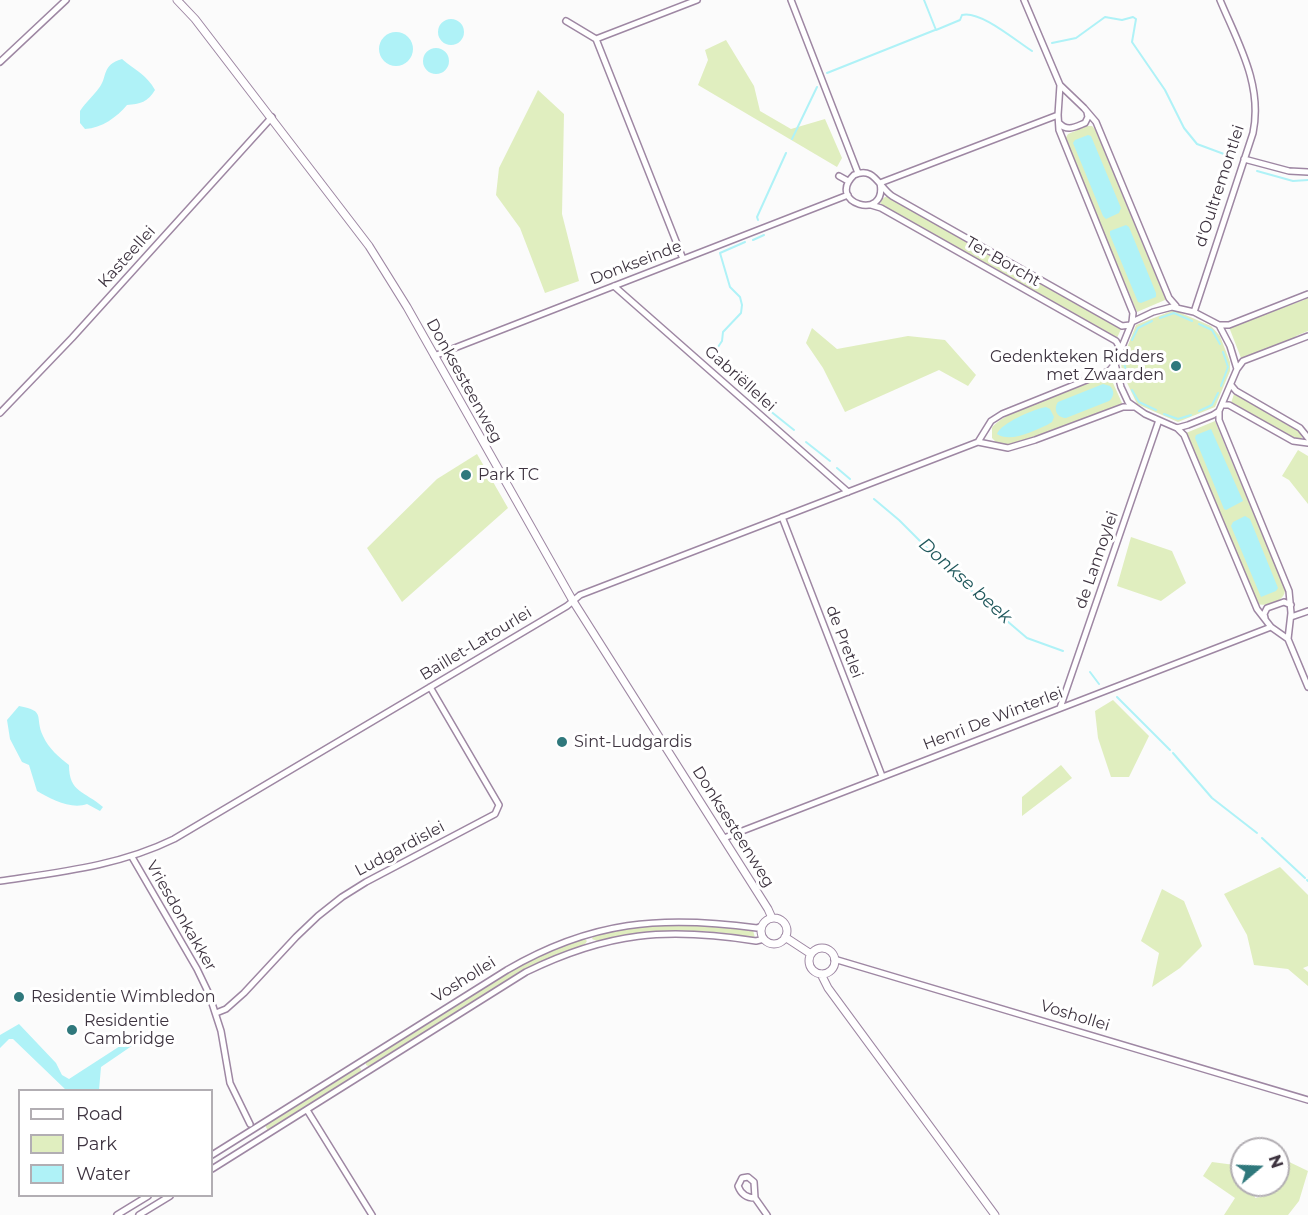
<!DOCTYPE html>
<meta charset="utf-8">
<style>
body{margin:0}
#map{position:relative;width:1308px;height:1215px;overflow:hidden;background:#fbfbfb;font-family:Montserrat,sans-serif}
canvas{display:block}
.legend{position:absolute;left:18px;top:1089px;width:195px;height:108px;box-sizing:border-box;background:#fff;border:2px solid #b2aeb3;margin:0;padding:8px 10px;list-style:none;font-size:18px;color:#3e3440}
.legend li{display:flex;align-items:center;gap:12px;height:30px}
.legend b{width:30px;border:2px solid #b2aeb3}
.north{position:absolute;left:1230px;top:1137px;width:60px;height:60px;box-sizing:border-box;background:#fff;border:2px solid #b2aeb3;border-radius:50%;rotate:71deg;font-size:16px;font-weight:700;line-height:24px;text-align:center;color:#3e3440}
.north::after{content:'';display:block;margin:auto;width:21px;height:27px;background:#2f787c;clip-path:polygon(50% 0,100% 100%,50% 72%,0 100%)}
</style>
<div id="map">
<canvas width="1308" height="1215"></canvas>
<ul class="legend">
<li><b style="height:8px;background:#fff"></b>Road</li>
<li><b style="height:16px;background:#e0eebf"></b>Park</li>
<li><b style="height:16px;background:#aff2f7"></b>Water</li>
</ul>
<div class="north">N</div>
</div>
<script>
const g = document.querySelector('canvas').getContext('2d');
g.lineJoin = 'round';
function paint(path, color) {
  g.fillStyle = color;
  g.fill(path, 'evenodd');
}
function trace(path, color, width, dash) {
  g.strokeStyle = color;
  g.lineWidth = width;
  g.lineCap = dash ? 'butt' : 'round';
  g.setLineDash(dash || []);
  g.stroke(path);
}
function label(font, color, halo, rows, align = 'center') {
  g.font = font + ' Montserrat,sans-serif';
  g.lineWidth = 6;
  g.setLineDash([]);
  g.textBaseline = 'middle';
  g.strokeStyle = halo;
  g.fillStyle = color;
  for (const [text, x, y, turn = 0] of rows) {
    g.save();
    g.translate(x, y);
    g.rotate((+turn || 0) * Math.PI / 180);
    g.textAlign = isNaN(turn) ? turn : align;
    if (halo) g.strokeText(text, 0, 0);
    g.fillText(text, 0, 0);
    g.restore();
  }
}
const green = new Path2D(`
 M726,40L754,86L760,111L791,129L825,119L842,158L837,167L698,85L708,60L705,50Z
 M538,90L564,114L562,214L579,281L545,293L520,228L496,195L499,168Z
 M1087,126H1092L1095,129L1165,298V300L1137,312L1065,139L1068,134Z
 M887,196L1121,329L1117,338L881,205L880,200Z
 M1308,297V331L1296,336L1295,338L1241,358L1229,327L1304,300Z
 M1174,310L1211,326L1220,336L1230,362V371L1215,407L1178,422L1137,404L1122,372L1121,363L1136,325Z
 M812,328L837,349L908,336L945,340L976,375L968,386L939,370L845,412L823,368L806,343Z
 M1109,374L1122,403L1120,405C1100,413 1015,450 999,444C996,443 995,441 992,438V428C1002,411 1087,383 1109,374Z
 M1234,394L1300,431L1302,438L1296,440L1231,403Z
 M1215,421L1285,590C1285,601 1267,607 1257,604L1187,435L1186,433Z
 M1298,450L1308,456V504L1289,480L1282,476Z
 M477,454L508,508L402,602L367,548L437,479Z
 M1131,537L1172,551L1186,583L1161,601L1117,586Z
 M1113,700L1149,736L1129,777H1111L1098,738L1095,711Z
 M1061,765L1072,778L1022,816V797Z
 M1280,867L1308,895V966L1303,968L1308,972V986L1288,969L1254,965L1247,935L1224,894Z
 M1162,889L1184,901L1202,946L1180,968L1152,987L1159,953L1141,941Z
 M677,923L753,930L755,938C702,927 649,929 597,941L592,939L594,935L637,926Z
 M584,938L587,941L585,944L547,959L519,973L370,1067L366,1065V1060L524,963Z
 M358,1066L361,1069V1073L268,1131L265,1125Z
 M1283,1159L1308,1171L1299,1201L1288,1215H1224L1235,1198L1203,1176L1212,1162L1242,1166V1185H1253L1255,1198L1270,1195L1274,1185H1278V1173Z`);
const water = new Path2D(`
 M438 32a13 13 0 1 1 26 0a13 13 0 1 1-26 0Z
 M379 49a17 17 0 1 1 34 0a17 17 0 1 1-34 0Z
 M423 61a13 13 0 1 1 26 0a13 13 0 1 1-26 0Z
 M122,59C135,70 147,75 155,90C148,102 140,104 127,105C117,117 102,128 85,129L80,123V111C86,102 93,96 99,88C108,77 101,65 122,59Z
 M1088,135L1091,136L1121,208L1119,213L1106,219L1103,216L1073,143L1075,140Z
 M1126,225L1129,227L1156,293V297L1141,303L1138,302L1110,235V231Z
 M1103,384L1110,386C1115,391 1114,397 1109,401L1066,418C1057,418 1053,409 1058,402Z
 M1046,407L1050,409L1054,417L1052,422L1047,425C1034,431 1010,443 997,434C1001,423 1034,409 1046,407Z
 M1211,429L1243,501L1226,510L1224,509L1195,438L1196,435Z
 M1245,516L1250,519L1278,588L1276,591L1261,597L1231,526L1233,522Z
 M19,706C47,711 34,717 43,736C49,749 59,757 69,765C69,793 85,791 103,807L100,811L87,804C71,810 51,799 37,791L29,765L22,762L10,739L7,720Z
 M19,1024L56,1063L62,1075L69,1079L134,1037L139,1041L101,1067L99,1090H66L13,1039H9L0,1048V1035Z`);
const stream = new Path2D(`
 M924,0L936,30L960,20L962,15C980,10 1016,41 1032,51
 M1052,43L1076,38L1105,17L1122,20L1133,17L1136,19L1132,42L1165,90L1184,128L1197,144L1232,157
 M827,73L935,30
 M792,139L817,87
 M1257,171L1293,181L1308,180
 M758,220L757,217L786,153
 M753,240L764,235
 M1160,318L1174,313L1192,321
 M1199,324L1212,330L1220,344
 M1132,340L1138,328L1152,321
 M739,381L714,363L712,356L722,341L723,332L741,313L742,305L740,297L730,287L720,253L745,242
 M1129,381L1124,363L1129,349
 M1221,386L1228,367L1223,352
 M1132,390L1139,402L1156,410
 M750,392L757,399
 M769,410L794,430
 M1199,411L1212,405L1218,393
 M1164,414L1178,419L1191,415
 M806,442L830,461
 M837,468L850,479
 M874,499L899,520L959,580L1027,638L1063,651
 M1090,672L1099,684
 M1117,697L1170,750
 M1173,753L1212,798L1257,833
 M1262,838L1305,878
 M1307,880L1308,881`);
const street = new Path2D(`
 M791,0L858,173
 M1024,0L1060,85L1084,108L1096,122L1169,298L1176,306
 M566,21L596,39
 M596,39L683,259
 M596,39L697,0
 M0,62L66,0
 M1060,85L1058,115L1059,130L1133,313L1132,322
 M1059,123C1067,132 1075,127 1085,123L1088,117L1087,112
 M1244,159L1289,171L1308,172
 M839,176L848,181
 M880,183C888,222 825,203 854,175C874,166 878,186 892,196L1122,326L1130,325
 M880,183L1058,115
 M871,205L881,208L1116,341L1120,348
 M614,286L848,492
 M1172,307L1194,312L1219,325L1230,346L1237,369L1219,411L1213,415L1188,425L1177,428L1170,425L1145,414L1128,402L1121,387L1115,364L1132,322L1153,312Z
 M1194,312L1253,133C1263,85 1238,43 1220,0
 M1219,325H1229L1308,294
 M434,356L848,195
 M1237,369L1243,361L1308,336
 M1231,385L1236,391L1300,428L1308,438
 M1223,405H1229L1293,441L1308,443
 M1219,412V420L1289,591L1291,613L1288,639
 M0,413L72,338L272,117
 M1177,428L1184,435L1257,609L1271,627L1288,639L1308,687
 M978,442L991,421L1002,414L1109,371L1115,364
 M782,517L882,776
 M1291,617L1308,611
 M1265,618L1264,614L1267,608L1284,602L1291,605
 M1060,708L1159,420
 M724,838L1271,627
 M132,857L197,969L209,994L221,1031L230,1083L250,1124
 M0,881C60,872 119,866 174,839L567,606L580,595L978,442L1008,448L1035,440L1123,407H1133
 M834,959L1308,1100
 M216,1013L226,1009L244,993L296,937L318,916L342,897L366,882L495,814L499,805L430,687
 M307,1110L372,1215
 M212,1155L507,970C591,921 661,915 757,928L762,926
 M212,1169L526,972C608,932 666,927 756,941L764,939
 M755,1198C747,1198 741,1194 738,1186L742,1178L748,1177L754,1182L755,1198L767,1215
 M117,1215L148,1196
 M139,1215L170,1196`);
const secondary = new Path2D(`
 M177,0L195,19L369,246L407,307L573,601L768,909L772,918
 M761 931a13 13 0 1 1 26 0a13 13 0 1 1-26 0Z
 M785,937L811,954
 M809 961a13 13 0 1 1 26 0a13 13 0 1 1-26 0Z
 M821,974L828,988L995,1215`);
const markers = [
 [1176,366,6,"#2f787c"],
 [466,475,6,"#2f787c"],
 [562,742,6,"#2f787c"],
 [19,997,6,"#2f787c"],
 [72,1030,6,"#2f787c"]
];
const streetNames = [
 ["d'Oultremontlei",1220,186,-72],
 ["Kasteellei",127,257,-48],
 ["Ter Borcht",1003,262,30],
 ["Donkseinde",636,263,-21],
 ["Gabriëllelei",740,379,42],
 ["Donksesteenweg",464,381,61],
 ["de Lannoylei",1097,560,-71],
 ["de Pretlei",844,642,69],
 ["Baillet-Latourlei",476,644,-31],
 ["Henri De Winterlei",993,719,-21],
 ["Donksesteenweg",733,827,58],
 ["Ludgardislei",400,849,-28],
 ["Vriesdonkakker",181,916,60],
 ["Voshollei",464,980,-32],
 ["Voshollei",1075,1016,17]
];
const poiNames = [
 ["Gedenkteken Ridders",1164,357,"right"],
 ["met Zwaarden",1164,375,"right"],
 ["Park TC",478,475],
 ["Sint-Ludgardis",574,742],
 ["Residentie Wimbledon",31,997],
 ["Residentie",84,1021],
 ["Cambridge",84,1039]
];
const waterNames = [
 ["Donkse beek",965,581,42]
];
paint(green, '#e0eebf');
paint(water, '#aff2f7');
trace(stream, '#aff2f7', 2);
trace(street, '#9e87a3', 8);
trace(secondary, '#9e87a3', 9);
trace(street, '#fff', 5);
trace(secondary, '#fff', 7);
for (const [x, y, r, color] of markers) {
  const dot = new Path2D();
  dot.arc(x, y, r, 0, 2 * Math.PI);
  g.fillStyle = color;
  g.fill(dot);
  trace(dot, '#fff', 2);
}
label('16px', '#3e3440', '#fff', streetNames);
label('16px', '#3e3440', '#fff', poiNames, 'left');
label('italic 18px', '#20585c', '#fff', waterNames);
</script>
